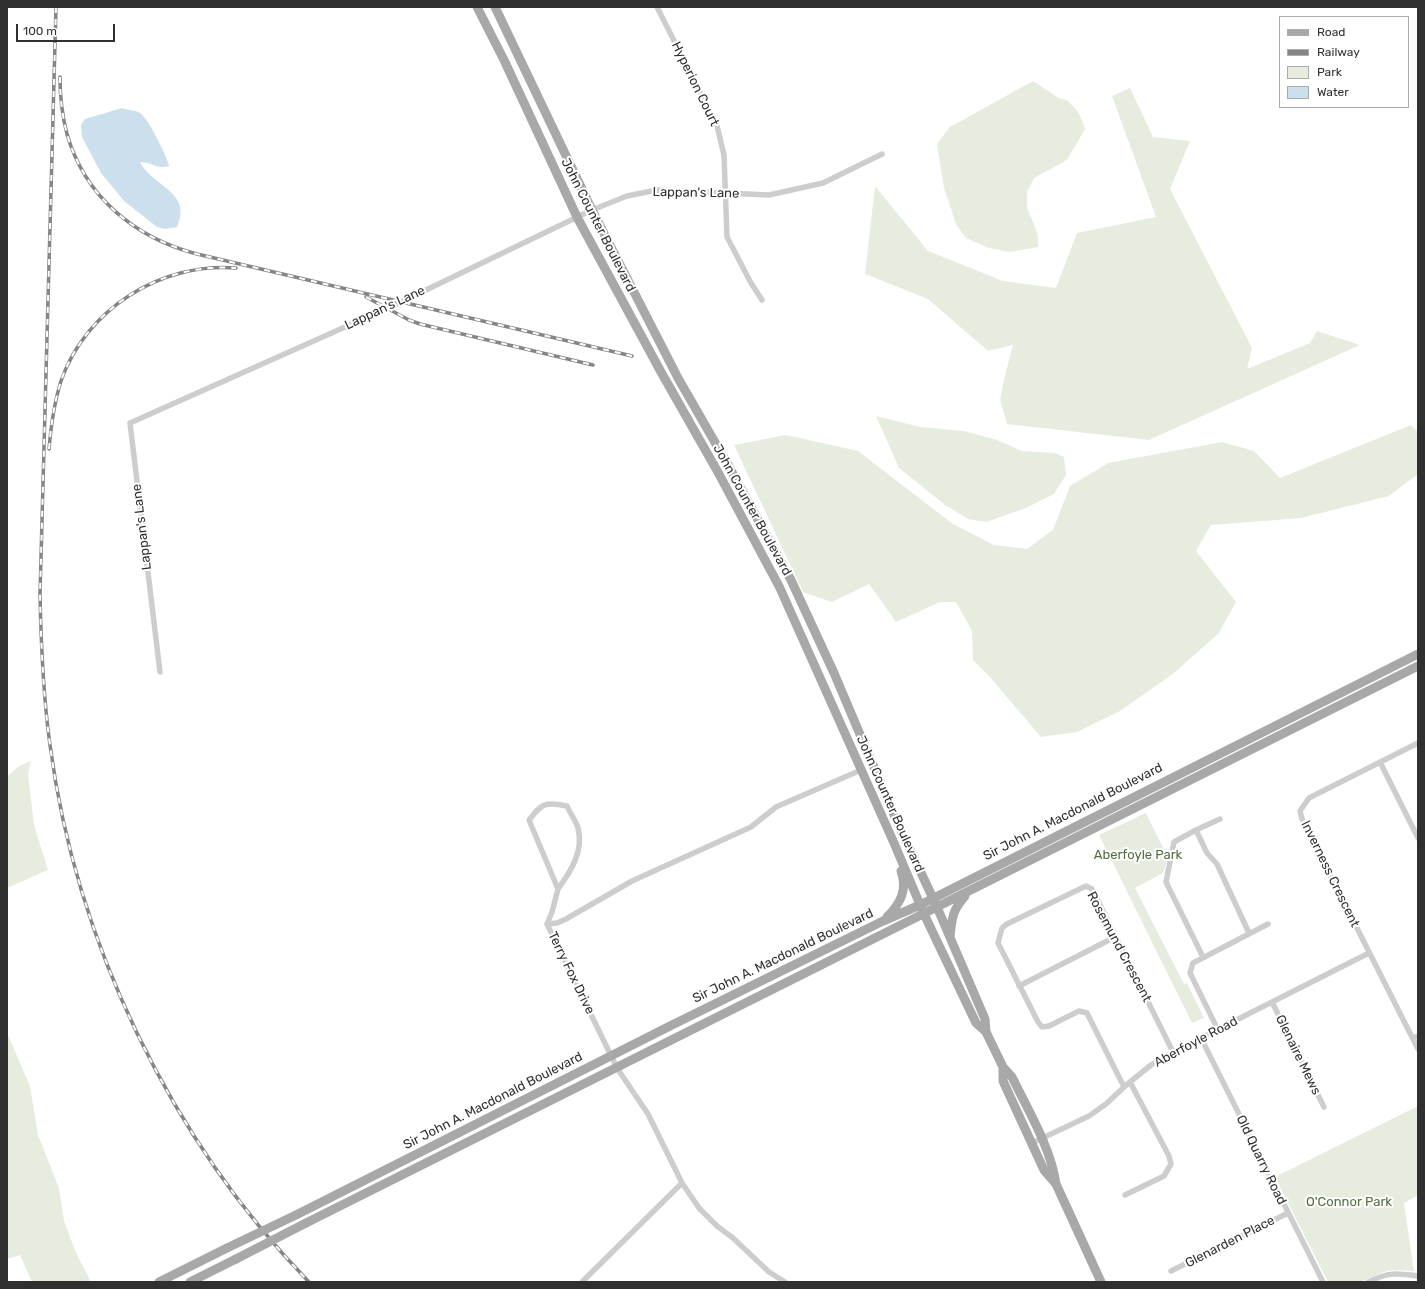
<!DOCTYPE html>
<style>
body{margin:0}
#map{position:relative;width:1425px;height:1289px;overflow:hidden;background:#fff;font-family:Rubik,sans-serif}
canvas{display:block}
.frame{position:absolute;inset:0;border:8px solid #303030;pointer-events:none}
.legend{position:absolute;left:1279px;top:16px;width:130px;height:92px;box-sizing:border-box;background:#fff;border:1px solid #acacac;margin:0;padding:5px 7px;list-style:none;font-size:12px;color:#303030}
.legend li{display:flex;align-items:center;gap:8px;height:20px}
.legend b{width:20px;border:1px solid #acacac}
.scale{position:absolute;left:16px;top:24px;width:99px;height:18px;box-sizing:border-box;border:2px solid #303030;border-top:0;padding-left:5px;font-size:12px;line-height:14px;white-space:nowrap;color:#303030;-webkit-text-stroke:3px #fff;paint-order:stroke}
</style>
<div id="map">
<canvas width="1425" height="1289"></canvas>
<div class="frame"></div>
<ul class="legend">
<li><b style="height:5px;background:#a8a8a8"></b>Road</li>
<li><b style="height:5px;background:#858585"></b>Railway</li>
<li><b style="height:11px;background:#e6eddf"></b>Park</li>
<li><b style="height:11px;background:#cbe0ec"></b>Water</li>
</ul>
<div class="scale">100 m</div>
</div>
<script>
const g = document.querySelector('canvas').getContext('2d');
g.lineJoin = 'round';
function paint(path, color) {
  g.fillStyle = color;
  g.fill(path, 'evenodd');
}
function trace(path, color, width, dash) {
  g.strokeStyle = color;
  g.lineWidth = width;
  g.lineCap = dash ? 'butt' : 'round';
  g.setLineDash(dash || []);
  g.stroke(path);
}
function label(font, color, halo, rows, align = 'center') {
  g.font = font + ' Rubik,sans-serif';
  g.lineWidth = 4;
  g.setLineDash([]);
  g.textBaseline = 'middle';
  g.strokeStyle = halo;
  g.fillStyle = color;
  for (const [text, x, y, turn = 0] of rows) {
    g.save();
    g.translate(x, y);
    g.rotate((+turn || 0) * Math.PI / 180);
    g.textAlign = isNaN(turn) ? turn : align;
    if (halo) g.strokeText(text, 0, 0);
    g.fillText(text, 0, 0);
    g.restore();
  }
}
const green = new Path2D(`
 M1033,81L1059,98L1067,100L1079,113L1085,129L1067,160L1034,178L1027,192V207L1038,235V247L1010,252L989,248L966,238L956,224L944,188L937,144L950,127Z
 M1130,88L1153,137L1190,141L1170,189L1252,348L1247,369L1310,343L1317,331L1360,345L1149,440L1007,424L1000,400L1005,375L1013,345L988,351L928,299L865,274L875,186L928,251L1003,281L1056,288L1077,233L1156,217L1112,96Z
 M876,416L920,427L964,431L997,440L1022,451L1055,453L1064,457L1066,475L1054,494L1026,508L986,522L968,519L945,505L899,468Z
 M1411,425L1418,432V474L1389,496L1301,518L1211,525L1196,551L1236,602L1219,633L1174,673L1120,711L1077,732L1041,737L989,676L973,660L972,631L956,602H940L896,622L869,584L832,602L803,592L734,445L786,435L858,451L953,524L994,545L1027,549L1053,530L1070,486L1108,463L1222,442L1254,451L1280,478Z
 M31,761L28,774L34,825L48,870L7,888V777L19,766Z
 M1146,813L1164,850L1168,849L1166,865L1163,873L1135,888L1184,984L1187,983L1204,1018L1192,1023L1099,835Z
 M7,1033L30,1086L38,1135L59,1188L64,1221L76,1253L91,1282H32L20,1255L7,1259Z
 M1418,1106V1195L1404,1203L1414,1271L1393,1270L1384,1272L1360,1282H1328L1275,1177Z`);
const water = new Path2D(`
 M122,108C127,110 136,110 140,113C148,118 167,156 169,166C159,170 150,162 140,162C153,187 193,192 177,227L165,229L157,227L124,201L101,173L82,137L81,125L85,119Z`);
const minor = new Path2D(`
 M657,7L717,126L724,155L727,237L751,283L762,300
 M160,672L130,423L401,302L592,210L627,196L657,190L769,195L823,183L882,154
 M1418,743L1309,798L1300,811L1302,819L1418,1049
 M1380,762L1418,838
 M1196,830L1207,853L1217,864L1249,933
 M547,924L617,1068L648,1114L682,1183L699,1208L717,1226L733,1238L769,1272L785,1282
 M547,924L557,923L566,919L632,881L751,827L776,807L861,770
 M547,924L552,912L558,889L529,820C542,804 544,801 567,806C570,813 576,821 578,828C584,851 571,871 558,889
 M1203,957L1166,882L1174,842L1196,830L1220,819
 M1019,986L1115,937
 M1272,1002L1324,1107
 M1218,1030L1190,973L1193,963L1268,924
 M1201,1038L1323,1282
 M1413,1038L1418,1036
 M1124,1087L1087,1013L1079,1011L1049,1026L1042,1027L1038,1022L998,943L1002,928L1007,924L1086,886L1092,889L1173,1052
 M1032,1143L1089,1116L1106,1104L1124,1087L1151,1065L1173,1052L1369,953
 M1125,1195L1164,1176L1171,1164L1169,1156L1130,1082
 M1171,1271L1288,1213
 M582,1282L682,1183
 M1368,1282C1389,1272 1396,1273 1418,1276`);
const primary = new Path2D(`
 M477,7L504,60L577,217L661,372L719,474L779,586L894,843L924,914L976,1023L986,1032
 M495,7L592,210L678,378L728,465L791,580L834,673L895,817L937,907L985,1019L986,1032L1003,1067L1012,1077C1028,1110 1051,1148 1056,1184
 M887,917C900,904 908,890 901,871
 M950,937C952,918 952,911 965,896
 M1003,1067V1081L1044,1170L1056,1184L1101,1282
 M298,1214L672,1025L883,921L920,905L1418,654
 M306,1223L1418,666
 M159,1282L227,1248
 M190,1282L236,1259`);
const rail = new Path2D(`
 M56,7L40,594C41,644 43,695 50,745C76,942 171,1140 309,1282
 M60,77C60,96 62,115 67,134C85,197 135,238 197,254L632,356
 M366,297L409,320L420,324L593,365
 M49,449C51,426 54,403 61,381C86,309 161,262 236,268`);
const primaryBridge = new Path2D(`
 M227,1248L298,1214
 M236,1259L306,1223`);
const streetNames = [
 ["Hyperion Court",695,84,64],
 ["Lappan's Lane",696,193,1],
 ["John Counter Boulevard",598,225,63],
 ["Lappan's Lane",385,308,-25],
 ["John Counter Boulevard",752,510,61],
 ["Lappan's Lane",142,527,-97],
 ["John Counter Boulevard",890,804,66],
 ["Sir John A. Macdonald Boulevard",1073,812,-27],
 ["Inverness Crescent",1330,874,64],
 ["Rosemund Crescent",1119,947,62],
 ["Sir John A. Macdonald Boulevard",783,956,-26],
 ["Terry Fox Drive",571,973,64],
 ["Aberfoyle Road",1196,1042,-28],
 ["Glenaire Mews",1298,1055,64],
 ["Sir John A. Macdonald Boulevard",493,1101,-27],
 ["Old Quarry Road",1261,1160,64],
 ["Glenarden Place",1230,1242,-27]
];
const parkNames = [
 ["Aberfoyle Park",1138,855],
 ["O'Connor Park",1349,1202]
];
paint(green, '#e6eddf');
paint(water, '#cbe0ec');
trace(minor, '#cdcdcd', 5.5);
trace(primary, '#a8a8a8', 9);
trace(rail, '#858585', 3.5);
trace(rail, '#fff', 2, [6]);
trace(primaryBridge, '#a8a8a8', 9);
label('13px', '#303030', '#fff', streetNames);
label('13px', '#546c3e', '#fff', parkNames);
</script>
